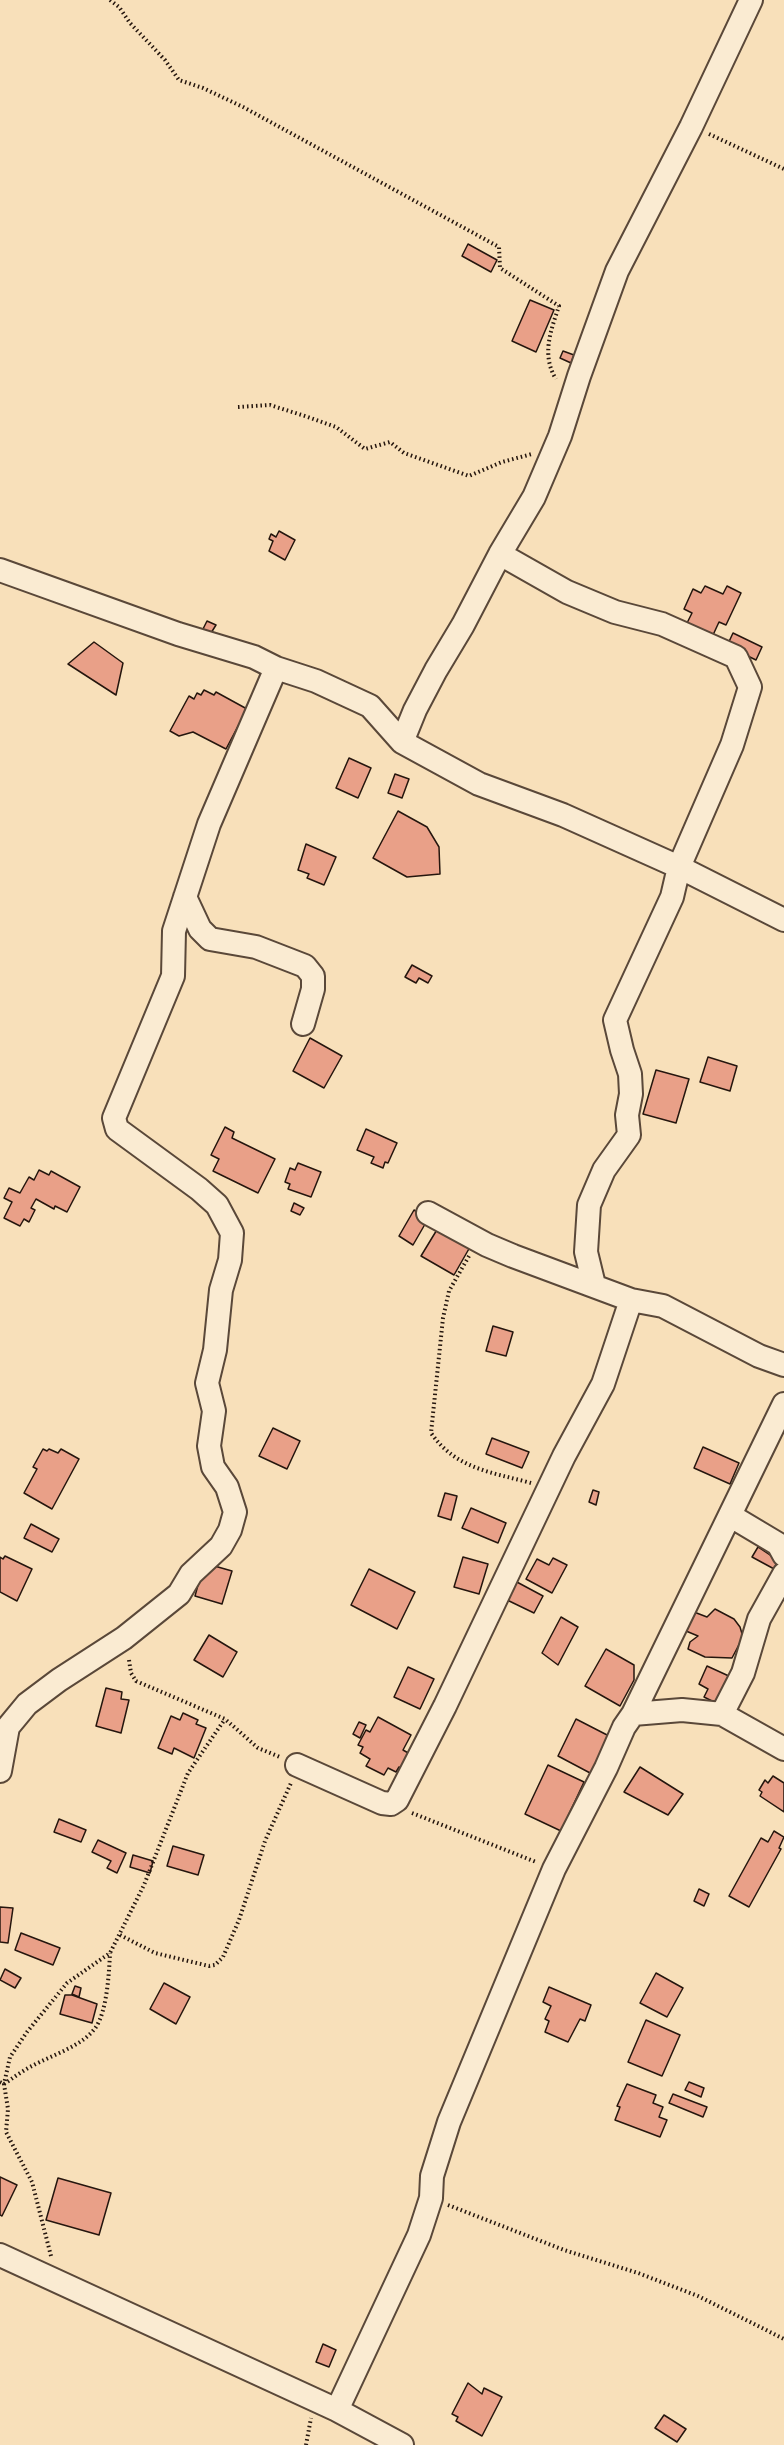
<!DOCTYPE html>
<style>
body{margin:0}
canvas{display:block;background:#f8e0ba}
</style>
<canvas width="784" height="2445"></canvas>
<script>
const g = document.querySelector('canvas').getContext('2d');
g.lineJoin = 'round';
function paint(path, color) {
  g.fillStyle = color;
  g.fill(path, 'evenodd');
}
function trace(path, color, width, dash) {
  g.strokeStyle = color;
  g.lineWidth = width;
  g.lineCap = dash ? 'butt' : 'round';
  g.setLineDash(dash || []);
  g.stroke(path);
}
const building = new Path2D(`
 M468,244L497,260L491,272L462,256Z
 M530,300L554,310L536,352L512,341Z
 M563,351L574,355L571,363L560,358Z
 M279,531L295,540L285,560L269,551L273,541L269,539L271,534L276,537Z
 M705,586L723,594L727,586L741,593L726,625L719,622L713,635L687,623L692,613L684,609L693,589L701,593Z
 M207,621L216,625L211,633L203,629Z
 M733,633L762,647L756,660L727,646Z
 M94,642L123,663L116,695L68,664Z
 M204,690L214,695L216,692L247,709L226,749L193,732L179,736L170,731L189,696L194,699L197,693L201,695Z
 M349,758L371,768L358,798L336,788Z
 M395,774L409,779L402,798L388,793Z
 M398,811L427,827L439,847L440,874L407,877L373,858Z
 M306,844L336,857L324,885L307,878L309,874L298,870Z
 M412,965L432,976L428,983L419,978L416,983L405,977Z
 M310,1038L342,1056L324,1088L293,1071Z
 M708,1057L737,1066L730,1091L700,1082Z
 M656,1070L689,1079L676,1123L643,1114Z
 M225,1127L234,1132L232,1138L275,1159L258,1193L213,1171L219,1159L211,1155Z
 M366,1129L397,1143L388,1163L385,1162L383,1168L371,1163L374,1157L357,1150Z
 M298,1163L321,1172L311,1197L288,1189L290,1184L285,1182L290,1168L295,1170Z
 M39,1170L49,1175L51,1171L80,1187L67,1212L55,1206L54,1209L36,1199L31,1208L35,1210L29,1222L24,1219L20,1226L4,1218L12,1202L4,1198L9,1188L20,1193L29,1177L34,1180Z
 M294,1203L304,1208L300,1215L291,1211Z
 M414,1210L428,1219L413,1245L399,1236Z
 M438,1228L470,1247L454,1275L421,1256Z
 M493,1326L513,1332L506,1356L486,1351Z
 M273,1428L300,1441L287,1469L259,1456Z
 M492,1438L529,1452L522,1468L486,1454Z
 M703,1447L739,1463L730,1484L694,1468Z
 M43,1449L47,1451L49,1449L58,1453L61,1449L79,1459L52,1509L24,1493L37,1469L33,1467Z
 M593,1490L599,1492L596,1505L589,1502Z
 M445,1493L457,1496L451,1520L438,1516Z
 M471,1508L506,1523L498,1543L462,1528Z
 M31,1524L59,1539L52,1552L24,1538Z
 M758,1547L779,1561L776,1570L752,1557Z
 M5,1556L32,1569L17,1601L0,1592V1557L3,1559Z
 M463,1557L488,1564L479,1594L454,1587Z
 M553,1558L567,1565L552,1593L526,1579L537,1559L549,1565Z
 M204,1563L232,1571L222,1604L195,1596Z
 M369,1569L415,1592L397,1629L351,1605Z
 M515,1581L543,1596L534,1613L505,1599Z
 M715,1609L734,1619L740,1627L743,1637L732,1658L705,1657L688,1649L690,1642L698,1636L686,1631L694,1612L707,1617Z
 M561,1617L578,1627L558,1665L542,1653Z
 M209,1635L237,1652L223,1677L194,1660Z
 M606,1649L634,1665V1680L620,1706L585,1686Z
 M707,1666L731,1677L716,1703L704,1697L708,1689L699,1684Z
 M408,1667L434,1679L420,1709L394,1697Z
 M106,1688L122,1692L121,1699L129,1700L121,1733L96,1726Z
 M183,1713L198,1720L196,1724L206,1728L194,1758L174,1748L172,1754L158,1748L171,1716L180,1720Z
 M378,1717L411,1735L403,1750L410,1754L403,1769L399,1767L396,1772L388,1768L384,1775L366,1766L370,1759L360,1753L363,1747L358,1745L366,1730L370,1732Z
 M576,1719L611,1737L592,1774L558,1756Z
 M359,1722L366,1725L360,1738L353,1734Z
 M548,1765L584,1782L561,1831L525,1814Z
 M640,1767L683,1794L668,1815L624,1792Z
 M773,1776L784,1783V1812L760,1796L762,1792L759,1790L765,1780L768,1783Z
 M59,1819L86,1830L81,1842L54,1832Z
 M774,1831L784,1837L779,1848L781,1849L749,1907L729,1896L761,1838L768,1842Z
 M98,1840L126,1853L117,1873L107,1868L111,1861L92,1852Z
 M173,1846L204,1855L198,1875L167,1866Z
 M133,1855L153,1861L150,1873L130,1867Z
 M699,1889L709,1894L704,1906L694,1901Z
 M0,1907L13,1908L8,1943L0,1942Z
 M21,1933L60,1948L53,1965L15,1950Z
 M5,1969L21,1978L15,1988L0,1980Z
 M656,1973L683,1988L667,2017L640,2003Z
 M164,1983L190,1997L176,2024L150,2009Z
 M75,1986L81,1988L79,1997L72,1994Z
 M549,1987L591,2005L585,2021L580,2019L568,2042L545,2032L549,2021L545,2019L551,2006L543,2002Z
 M65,1995H72L97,2004L92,2023L60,2014Z
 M646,2020L680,2035L662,2076L628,2062Z
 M689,2082L704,2088L701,2097L685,2090Z
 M627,2084L656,2095L653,2103L663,2107L659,2117L667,2120L660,2137L615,2120L620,2107L617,2106Z
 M673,2094L707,2107L703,2117L669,2103Z
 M0,2177L17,2185L2,2216L0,2215Z
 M58,2178L111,2193L99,2235L46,2220Z
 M323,2344L336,2350L329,2367L316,2362Z
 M468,2383L482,2394L484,2388L502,2397L482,2436L456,2421L458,2417L452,2414Z
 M664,2415L686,2429L677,2442L655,2428Z`);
const path = new Path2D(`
 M110,0L119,7L130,23L165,60L179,80L203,88L243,107L499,247L500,268L559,306C551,330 541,355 556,379
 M709,134L784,169
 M238,407L270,405L308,417L336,427L365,449L390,442L404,453L469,476L502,462L532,454
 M469,1256L449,1291L443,1318L431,1433C456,1469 491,1472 531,1483
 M129,1660L131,1673L136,1681L225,1719L258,1748L280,1757
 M412,1813L536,1862
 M120,1935L155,1953L209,1966L215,1965L223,1957L239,1920L265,1841L291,1783
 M0,2082L4,2084C13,2078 22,2071 32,2066C52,2055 83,2046 96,2027C107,2010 109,1974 110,1953
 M448,2205L564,2250L638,2273L698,2296L784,2339
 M51,2256L32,2182L6,2132L8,2109L4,2084L10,2057L27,2032L67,1983L110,1953L144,1885L188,1773L225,1719
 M306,2445L311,2418`);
const minor = new Path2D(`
 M500,554L567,592L615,612L662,624L736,657L750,687L732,745L679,867L672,897L615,1020L622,1050L630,1074L631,1094L627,1115L629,1135L604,1170L589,1205L586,1252L594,1285
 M0,570L178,634L254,657L276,668L316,681L370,706L402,742L479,784L563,815L679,867L784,920
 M402,742L415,710L436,670L463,625L500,554L534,497L560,436L579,376L617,271L691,127L751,0
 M185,897L200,929L210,939L256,947L305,966L313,976V989L303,1024
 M428,1213L487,1245L513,1256L631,1300L663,1306L759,1356L784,1365
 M731,1516L778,1544L784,1555
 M633,1714L682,1710L722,1714L784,1749
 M722,1714L743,1673L759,1619L784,1574
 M297,1765L382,1803L391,1804L397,1800L445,1706L564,1456L603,1384L631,1300
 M0,1771L8,1727L27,1704L59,1680L124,1638L179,1594L191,1574L221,1546L230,1530L235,1512L227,1487L213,1467L209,1446L214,1411L207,1383L215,1350L221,1290L230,1260L232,1233L217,1205L199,1189L117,1129L114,1118L173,976L174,931L209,824L276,668
 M0,2255L337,2410L402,2445
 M337,2410L419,2235L431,2198L432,2176L449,2122L554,1869L606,1768L624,1727L633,1714L784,1404`);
paint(building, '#e9a088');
trace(building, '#25160e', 1.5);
trace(minor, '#5a4839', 26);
trace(path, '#25160e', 4, [1.5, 3]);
trace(minor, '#faebd2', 22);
</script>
